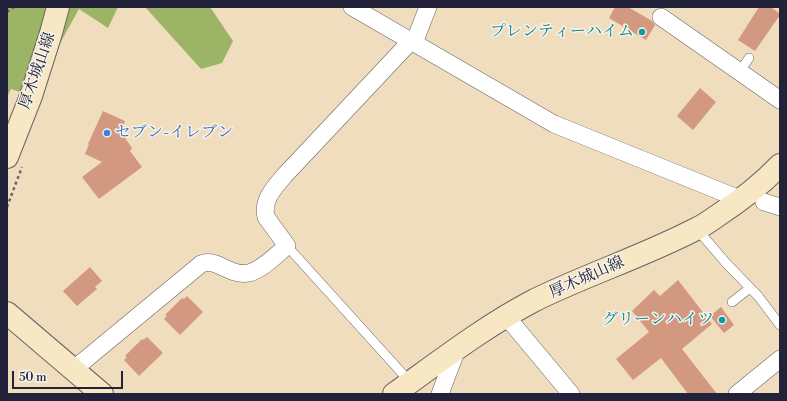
<!DOCTYPE html>
<meta charset="utf-8">
<style>
body{margin:0}
#map{position:relative;width:787px;height:401px;overflow:hidden;background:#f0ddbd;font-family:"Libre Bodoni",serif}
canvas{display:block}
.frame{position:absolute;inset:0;border:8px solid #22223b;pointer-events:none}
.scale{position:absolute;left:12px;top:371px;width:111px;height:18px;box-sizing:border-box;border:2px solid #22223b;border-top:0;padding-left:5px;font-size:12px;line-height:14px;white-space:nowrap;color:#22223b;-webkit-text-stroke:3px #f7f3e8;paint-order:stroke}
</style>
<div id="map">
<canvas width="787" height="401"></canvas>
<div class="frame"></div>
<div class="scale">50 m</div>
</div>
<script>
const g = document.querySelector('canvas').getContext('2d');
g.lineJoin = 'round';
function paint(path, color) {
  g.fillStyle = color;
  g.fill(path, 'evenodd');
}
function trace(path, color, width, dash) {
  g.strokeStyle = color;
  g.lineWidth = width;
  g.lineCap = dash ? 'butt' : 'round';
  g.setLineDash(dash || []);
  g.stroke(path);
}
function label(font, color, halo, rows, align = 'center') {
  g.font = font + ' "Libre Bodoni","Noto Serif JP",serif';
  g.lineWidth = 3;
  g.setLineDash([]);
  g.textBaseline = 'middle';
  g.strokeStyle = halo;
  g.fillStyle = color;
  for (const [text, x, y, turn = 0] of rows) {
    g.save();
    g.translate(x, y);
    g.rotate((+turn || 0) * Math.PI / 180);
    g.textAlign = isNaN(turn) ? turn : align;
    if (halo) g.strokeText(text, 0, 0);
    g.fillText(text, 0, 0);
    g.restore();
  }
}
const forest = new Path2D(`
 M7,7H118L108,28L79,9L31,96L11,89L7,97Z
 M145,7H210L233,41L222,63L201,69Z`);
const building = new Path2D(`
 M615,7H628L652,21L655,25L646,40L609,18Z
 M759,7H771L780,14V15L755,51L738,40Z
 M700,88L716,102L693,130L677,116Z
 M103,111L125,121L121,132L132,148L130,151L142,167L99,199L82,177L102,162L85,154L89,144H88Z
 M90,267L102,281L95,287L97,289L77,306L63,291Z
 M678,280L712,324L682,349L717,394H688L661,358L633,380L616,359L649,332L632,311L654,290L660,296Z
 M187,296L203,312L180,335L164,319L167,316L165,315L182,298L184,299Z
 M721,307L734,325L724,333L710,316Z
 M147,337L163,353L139,376L124,360L127,357L125,356L142,339L143,340Z`);
const path = new Path2D(`
 M7,12L14,7
 M7,207L22,167`);
const lane = new Path2D(`
 M740,71L749,58
 M697,229L726,263L758,296L780,325
 M287,246L410,382
 M732,302L750,288`);
const street = new Path2D(`
 M352,7L554,124L742,200
 M661,17L780,100
 M414,43L428,7
 M764,202L780,207
 M506,316L571,394
 M74,369L201,264C216,257 230,277 249,273C263,269 276,255 287,246L266,217C262,200 274,188 284,176L410,42
 M440,394L457,349
 M737,394L780,359`);
const secondary = new Path2D(`
 M7,157L31,96L51,33L58,7
 M7,313L102,394
 M394,394C440,361 485,326 535,300C588,274 644,256 696,229C703,226 710,221 717,216C740,201 761,185 780,165`);
const markers = [
 [642,32,4,"#0f9aa8"],
 [107,133,4,"#3f7fe0"],
 [722,320,4,"#0f9aa8"]
];
const cultureNames = [
 ["プレンティーハイム",634,32],
 ["グリーンハイツ",714,320]
];
const streetNames = [
 ["厚木城山線",38,71,-71],
 ["厚木城山線",587,278,-24]
];
const shopNames = [
 ["セブン-イレブン",115,133]
];
paint(forest, '#9bb466');
paint(building, '#d29880');
trace(lane, '#6a6368', 10);
trace(street, '#6a6368', 18);
trace(secondary, '#6a6368', 24);
trace(path, '#6a6368', 2.5, [3, 3]);
trace(lane, '#fff', 9);
trace(street, '#fff', 17);
trace(secondary, '#f8e7c3', 22);
for (const [x, y, r, color] of markers) {
  const dot = new Path2D();
  dot.arc(x, y, r, 0, 2 * Math.PI);
  g.fillStyle = color;
  g.fill(dot);
  trace(dot, '#f7f3e8', 1.5);
}
label('16px', '#0d838f', '#f7f3e8', cultureNames, 'right');
label('16px', '#22223b', '#f7f3e8', streetNames);
label('16px', '#366cbe', '#f7f3e8', shopNames, 'left');
</script>
